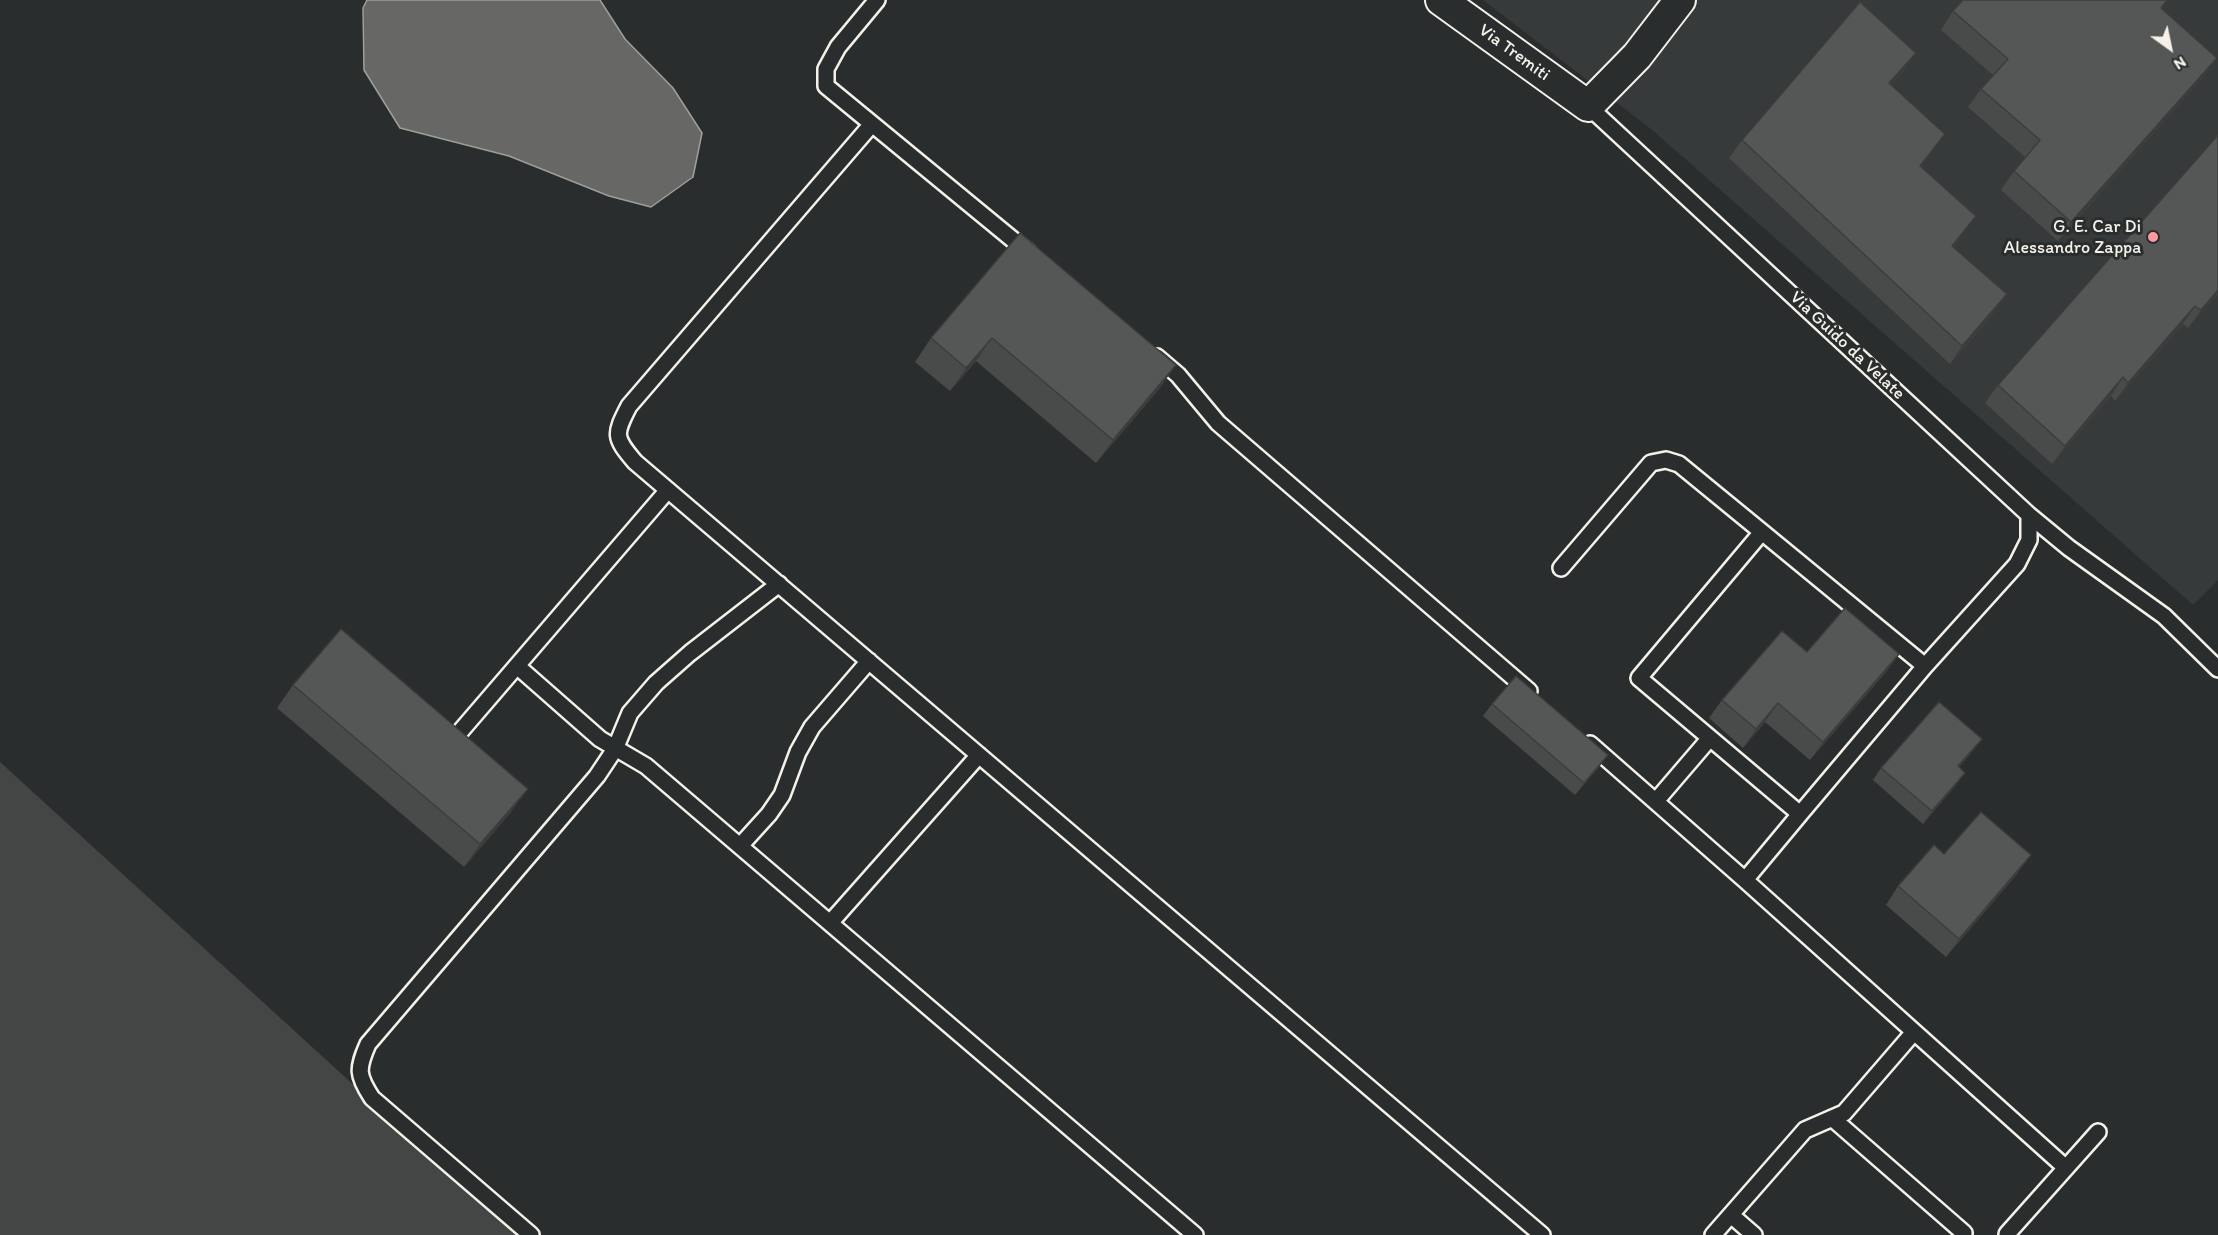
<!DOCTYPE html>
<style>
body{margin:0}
#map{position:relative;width:2218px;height:1235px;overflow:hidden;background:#2a2d2e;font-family:Itim,sans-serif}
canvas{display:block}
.north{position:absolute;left:2140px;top:18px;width:60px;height:60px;-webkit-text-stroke:4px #2a2d2e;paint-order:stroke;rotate:147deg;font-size:16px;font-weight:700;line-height:24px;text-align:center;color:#f4f1e8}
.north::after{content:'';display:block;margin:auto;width:21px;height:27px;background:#f4f1e8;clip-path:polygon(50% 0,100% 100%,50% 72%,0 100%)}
</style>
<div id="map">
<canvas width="2218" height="1235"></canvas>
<div class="north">N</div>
</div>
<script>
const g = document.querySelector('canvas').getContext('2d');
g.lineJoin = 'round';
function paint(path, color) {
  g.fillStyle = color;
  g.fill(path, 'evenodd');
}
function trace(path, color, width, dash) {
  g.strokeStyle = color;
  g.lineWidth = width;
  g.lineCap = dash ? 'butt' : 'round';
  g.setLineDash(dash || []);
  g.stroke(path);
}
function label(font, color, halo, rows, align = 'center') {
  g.font = font + ' Itim,sans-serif';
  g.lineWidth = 6;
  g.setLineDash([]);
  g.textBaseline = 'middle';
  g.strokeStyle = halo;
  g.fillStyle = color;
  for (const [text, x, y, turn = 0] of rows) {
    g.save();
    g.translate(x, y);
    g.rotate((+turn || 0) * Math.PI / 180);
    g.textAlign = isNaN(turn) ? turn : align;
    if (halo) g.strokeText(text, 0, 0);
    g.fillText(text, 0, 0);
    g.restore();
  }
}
const built = new Path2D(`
 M1483,0H2218V580L2193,605L1651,129Z`);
const green = new Path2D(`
 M0,762L518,1235H0Z`);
const water = new Path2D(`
 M367,0H600L625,39L673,88L702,133L693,177L651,207L609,196L509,156L400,128L364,70L363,8Z`);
const service = new Path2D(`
 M877,0L838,47L826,69V86L1029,253
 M1588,106L2029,515L2069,548L2164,616L2218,669
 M872,124L629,406C614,435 614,437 635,462L1542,1235
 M1157,357L1178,375L1218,423L1529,691
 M1561,568L1651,463L1666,460L1679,464L1762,532
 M517,666L600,739L646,766L1195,1235
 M1925,666L1762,532L1639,678L1800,814L1925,666L2017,564L2029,540V515
 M459,733L668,490
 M1590,744L1745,880L2066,1168
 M1656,801L1710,738
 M740,846L769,814L782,795L798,752L812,727L869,661
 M1745,880L1800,814
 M830,923L979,755
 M1832,1118L1964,1233
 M1731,1215L1754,1235
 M2007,1234L2098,1132
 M531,1235L372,1098C357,1075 357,1069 368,1044L597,776L615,749L630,713L656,683L690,653L779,584
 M1713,1235L1805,1130L1844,1113L1914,1032`);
const minor = new Path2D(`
 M1441,0L1588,106L1637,56L1680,0`);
const wall = new Path2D(`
 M2162,9L2217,58L2204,76L2058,241L2001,190L2014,171L2025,157L1968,107L1981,89L1993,75L1941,30L1953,11Z
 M1916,53L1903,71L1891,85L1932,152L1921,166L1963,234L1953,247L1994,313L1950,364L1729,158L1742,140Z
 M2218,135V294L2188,328L2183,324L2115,401L2111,396L2052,464L1985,403L1998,385Z
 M1020,233L1160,388L1096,463L976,361L950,391L915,362L931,338Z
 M1807,652L1899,654L1886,672L1810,760L1765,722L1743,748L1709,718L1722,700Z
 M293,685L511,812L464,867L277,708Z
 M1492,704L1599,767L1575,795L1483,716Z
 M1973,751L1959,767L1956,785L1923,824L1873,780L1881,768Z
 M1944,854L2018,873L1946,957L1886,905L1898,886Z`);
const shadedWall = new Path2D(`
 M1916,53L1903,71L1877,101L1889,83Z
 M2217,58L2204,76L2058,241L2071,222Z
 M1976,216L1963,234L1939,264L1952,246Z
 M2218,290V294L2188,328L2201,310Z
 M2007,294L1994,313L1950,364L1962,346Z
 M2195,306L2183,324L2115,401L2128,383Z
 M992,338L976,361L950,391L966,368Z
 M1176,365L1160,388L1096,463L1113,440Z
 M2123,377L2111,396L2052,464L2065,446Z
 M1899,654L1886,672L1810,760L1823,742Z
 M1778,703L1765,722L1743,748L1756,729Z
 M1982,739L1973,751L1949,779L1958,766Z
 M1608,755L1599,767L1575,795L1584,783Z
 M1965,773L1956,785L1923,824L1932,811Z
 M528,789L511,812L464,867L480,844Z
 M2031,855L2018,873L1946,957L1959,939Z`);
const building = new Path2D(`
 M1963,0H2167L2161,8L2217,58L2071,222L2014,171L2040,140L1981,89L2008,59L1953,11Z
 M1860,2L1916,53L1889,83L1945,134L1920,166L1976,216L1952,246L2007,294L1962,346L1742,140Z
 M2218,135V290L2201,310L2195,306L2128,383L2123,377L2065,446L1998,385Z
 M1020,233L1176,365L1113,440L992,338L966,368L931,338Z
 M1845,608L1899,654L1823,742L1778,703L1756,729L1722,700L1782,631L1807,652Z
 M341,629L528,789L480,844L293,685Z
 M1516,676L1608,755L1584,783L1492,704Z
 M1939,702L1982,739L1958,766L1965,773L1932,811L1881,768Z
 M1981,812L2031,855L1959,939L1898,886L1934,845L1944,854Z`);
const markers = [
 [2153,237,6,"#ff9aa2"]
];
const streetNames = [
 ["Via Tremiti",1514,53,36],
 ["Via Guido da Velate",1847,346,43]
];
const poiNames = [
 ["G. E. Car Di",2141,227],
 ["Alessandro Zappa",2141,248]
];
paint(built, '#373a3a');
paint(green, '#444645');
paint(water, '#676866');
trace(water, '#9f9f9a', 1.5);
trace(service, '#f4f1e8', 20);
trace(minor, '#f4f1e8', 34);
trace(service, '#2a2d2e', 15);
trace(minor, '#2a2d2e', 30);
paint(wall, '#494b4a');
paint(shadedWall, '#3c3d3c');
paint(building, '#555756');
trace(building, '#3c3d3c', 1.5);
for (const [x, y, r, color] of markers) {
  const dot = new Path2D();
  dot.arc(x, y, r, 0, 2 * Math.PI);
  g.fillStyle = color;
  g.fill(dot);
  trace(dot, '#2a2d2e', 2);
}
label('18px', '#f4f1e8', '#2a2d2e', streetNames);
label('18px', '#f4f1e8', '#2a2d2e', poiNames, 'right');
</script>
